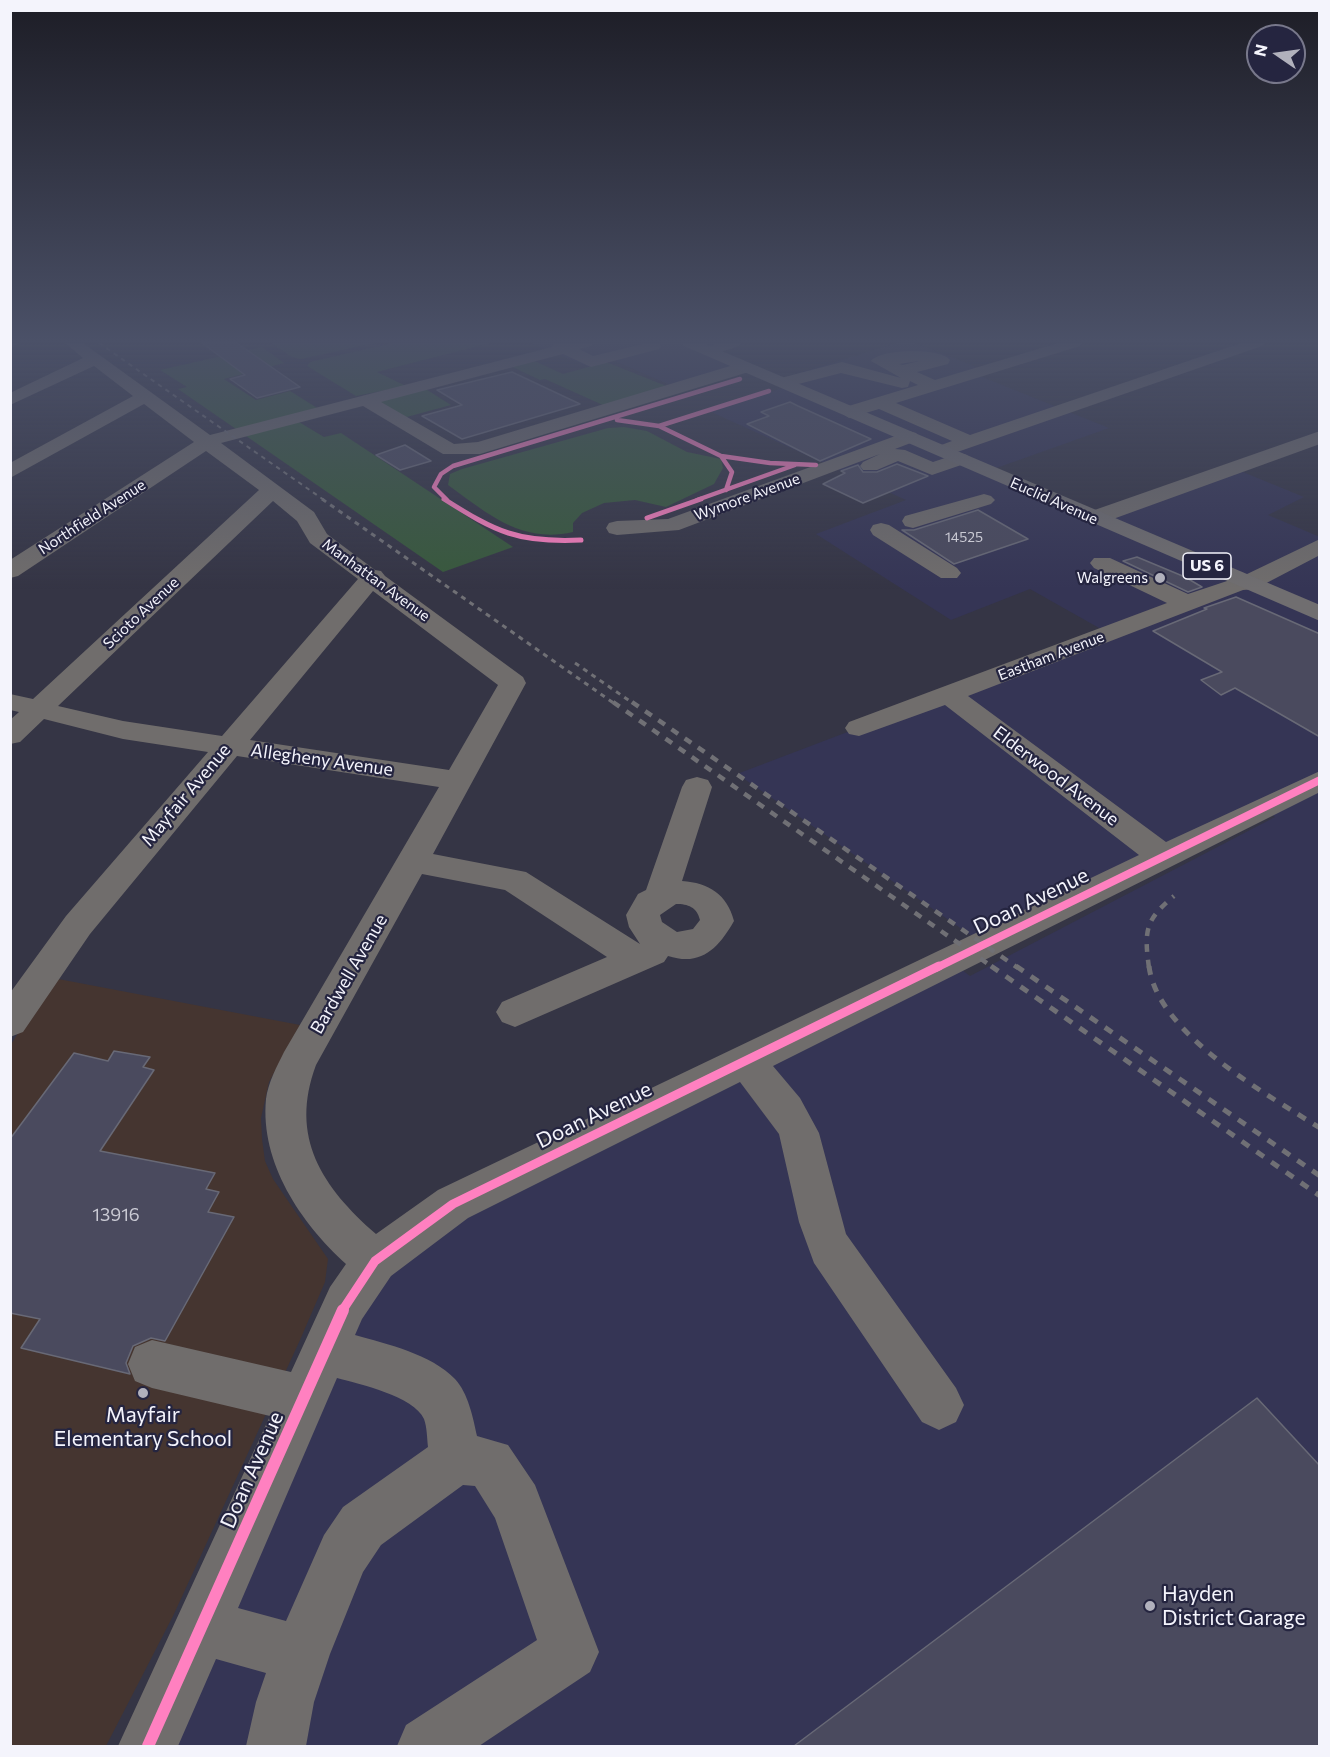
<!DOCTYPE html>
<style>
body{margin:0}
#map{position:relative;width:1330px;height:1757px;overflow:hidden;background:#353545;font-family:Commissioner,sans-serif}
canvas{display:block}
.frame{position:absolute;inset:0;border:12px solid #f4f4fc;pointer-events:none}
.north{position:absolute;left:1246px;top:24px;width:60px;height:60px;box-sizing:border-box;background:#252540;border:2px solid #78788b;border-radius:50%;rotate:283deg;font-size:16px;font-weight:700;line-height:24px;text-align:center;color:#f4f4fc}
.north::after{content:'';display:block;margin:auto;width:21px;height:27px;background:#b1b1bc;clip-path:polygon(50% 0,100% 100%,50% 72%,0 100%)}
</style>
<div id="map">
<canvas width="1330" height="1757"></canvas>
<div class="frame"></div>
<div class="north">N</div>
</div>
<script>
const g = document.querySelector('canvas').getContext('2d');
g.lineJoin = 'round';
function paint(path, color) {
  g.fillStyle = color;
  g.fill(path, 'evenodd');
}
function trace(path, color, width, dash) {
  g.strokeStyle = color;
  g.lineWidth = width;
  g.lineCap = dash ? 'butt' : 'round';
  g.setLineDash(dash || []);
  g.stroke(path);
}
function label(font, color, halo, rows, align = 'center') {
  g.font = font + ' Commissioner,sans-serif';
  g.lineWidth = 4.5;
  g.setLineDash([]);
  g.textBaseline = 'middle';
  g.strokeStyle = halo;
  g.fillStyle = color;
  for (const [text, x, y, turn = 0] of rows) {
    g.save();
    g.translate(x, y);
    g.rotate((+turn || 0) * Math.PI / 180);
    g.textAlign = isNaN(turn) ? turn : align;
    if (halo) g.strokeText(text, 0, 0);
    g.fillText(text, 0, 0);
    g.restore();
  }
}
const built = new Path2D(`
 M532,343H733L710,350L752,369L682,390L612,360L588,367Z
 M897,343H914L985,370L975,374L1109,428L988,471L1093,518L1233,468L1304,497L1268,515L1320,537L1319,1746H148L303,1399L375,1261L949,960L970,976L1275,817L1272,815L985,945L737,774L1108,633L1030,589L951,620L816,534L906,500L709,411L789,386L776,380Z`);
const education = new Path2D(`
 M53,978L300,1025L269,1082L261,1118L262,1139L265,1161L273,1179L328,1259L325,1282L300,1340L173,1616L106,1746H11L10,1046Z`);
const green = new Path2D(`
 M271,343H375L301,359L292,357Z
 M392,343H490L377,372L406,386L356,396L307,366L310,362Z
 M262,347L284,363L224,379L256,400L290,391L322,411L294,419L324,437L341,433L513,547L443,572L178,389L187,387L160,370Z
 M530,359L563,374L606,362L669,387L605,406L545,379L540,380L508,365Z
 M424,388L451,405L403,418L377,401Z
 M624,427L647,431L687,452L721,459L723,468L714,484L666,507L635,500L604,503L582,513L573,523V532C521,544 487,513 448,485L450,474L462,469L608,428Z`);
const building = new Path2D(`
 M202,343H237L300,387L257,398L230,379L245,375Z
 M512,372L580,404L462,439L422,416L462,405L437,390Z
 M790,402L798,406L871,439L820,461L747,424L769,416L761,412Z
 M405,445L431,461L400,470L376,455Z
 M897,464L928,476L863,503L823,484L845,473L841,471L858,465L863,472H877Z
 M978,510L1028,539L954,564L902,530H914Z
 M1137,557L1185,577L1202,587L1188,592L1123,561Z
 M1236,597L1320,634V737L1235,688L1221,695L1201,680L1222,672L1153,631L1207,609L1204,608Z
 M114,1051L150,1057L143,1067L154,1070L100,1151L215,1173L206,1189L219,1192L208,1212L234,1217L165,1341L151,1338L133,1346L126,1363L130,1374L21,1348L40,1319L10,1313V1139L74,1053L108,1061Z
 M1257,1398L1320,1466V1746H794Z`);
const minor = new Path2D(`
 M10,343H20L10,348Z
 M65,343H83L210,435L552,347L554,343H593L591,346L579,349L593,356L647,343H659L661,346L659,349L591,367L563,354L381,402L454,444L478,442L740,363L746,362L755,367L752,371L480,454H443L363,406L221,443L314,512L327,534L375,570L381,571L385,576L523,677L526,683L433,854L526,872L640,944L629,927L626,915L638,894L646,890L682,787L686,780L697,777L708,780L712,787L682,881C709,883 727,894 734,921C719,947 702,967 668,956L664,962L515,1027L502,1022L496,1012L502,1002L607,957L505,890L422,874L316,1065C289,1137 322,1187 376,1234L438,1190L1139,855L945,705L859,736L849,734L845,728L849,722L1167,603L1094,568L1090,563L1094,558H1110L1188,594L1245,575L1320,539V555L1255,589L1243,590L968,696L1166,842L1320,771V792L773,1066L800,1098L819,1133L846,1234L956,1388L964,1405L956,1422L939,1430L922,1422L814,1263L799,1222L779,1134L740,1082L468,1218L391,1276L362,1319L355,1335C387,1344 431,1354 455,1379C468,1393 473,1417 477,1436L508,1445L535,1485L599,1652L590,1672L479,1746H397L406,1725L537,1640L495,1518L475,1486L463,1485L381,1545L363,1572L330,1654L314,1702L306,1746H246L256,1702L266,1673L216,1659L178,1746H118L270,1416L152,1388L135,1381L128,1364L135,1347L152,1340L291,1372L330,1287L346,1264C301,1223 260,1163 266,1099C268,1083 277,1066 284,1052L439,787L237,756L90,934L23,1032L10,1037V993L66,916L208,752L123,739L44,719L20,742L10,744V720L19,712L10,710V694L33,699L259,490L206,451L18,576L10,578V560L194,442L144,404L10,478V463L133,396L94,366L10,405V393L83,358ZM273,501L297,521L310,543L358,579L222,736L123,721L58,706ZM373,591L498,685L449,770L250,740ZM676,904C688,904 697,907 700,920L693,929L677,932L662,922L660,915ZM337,1378C359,1384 414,1396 424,1419C427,1427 427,1438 428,1447L343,1507L324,1535L286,1621L238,1608Z
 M718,343H741L739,346L709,356L701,351Z
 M1058,343H1082L1080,346L896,403L970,435L1241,343H1264L1262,346L943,457L933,451L936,447L952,441L879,409L849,418L840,412L842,408L918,385L910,381L908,387L902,388L841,373L783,388L774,383L777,379L842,362L901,378L871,361C880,349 940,347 950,360L948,364L917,372L935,380ZM919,361L903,365L899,364Z
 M909,431L916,433L919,437L916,441L895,449L905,450L933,462L960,453L967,455L970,459L967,463L932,475L898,461L877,470H863L860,466L863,462L880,454L679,530L617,535L609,533L606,528L609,523L617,521L668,519Z
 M1320,431V444L1102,523H1086L1083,518L1086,513Z
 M984,494L991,496L995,500L991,504L913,528L905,526L902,521L905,516Z
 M881,523L889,525L957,568L961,573L957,578H941L873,535L870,530L873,525Z`);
const major = new Path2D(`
 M682,343H703L1320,605V621L684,346Z`);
const railFar3 = new Path2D(`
 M99,343L324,500`);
const railFar2 = new Path2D(`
 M322,499L615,704
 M575,663L634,704`);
const railFar1 = new Path2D(`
 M613,702L994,968
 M632,702L1018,968
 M1149,968C1144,931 1145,920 1174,896`);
const rail = new Path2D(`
 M991,966L1320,1196
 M1016,966L1320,1176
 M1149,966C1157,1034 1268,1095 1320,1128`);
const cyclewayFar4 = new Path2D(`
 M617,420L659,426L721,456L732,472L726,490
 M659,426L769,391
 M721,456L770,463L816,465
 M447,500L434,487L441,474L453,466L740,379
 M697,500L795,465`);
const cyclewayFar3 = new Path2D(`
 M444,499C496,532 518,543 581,540
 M647,518L701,499`);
const cyclewayFar2 = new Path2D(`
 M936,968L1320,780`);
const cyclewayFar1 = new Path2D(`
 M342,1311L375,1261L453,1204L939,966`);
const cycleway = new Path2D(`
 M148,1746L343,1310`);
const markers = [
 [1160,578,6,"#b1b1bc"],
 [143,1393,6,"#b1b1bc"],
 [1150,1606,6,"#b1b1bc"]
];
const farNumbernames = [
 ["14525",964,537]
];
const farStreetnames = [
 ["Wymore Avenue",747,497,-20],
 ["Euclid Avenue",1054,501,24],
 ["Northfield Avenue",92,517,-33],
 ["Manhattan Avenue",376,580,36],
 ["Scioto Avenue",141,613,-43],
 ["Eastham Avenue",1051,656,-21]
];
const farPoinames = [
 ["Walgreens",1148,578]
];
const shields = [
 [1207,566,48]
];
const shieldNames = [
 ["US 6",1207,566]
];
const streetNames = [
 ["Allegheny Avenue",322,760,8],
 ["Elderwood Avenue",1056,776,37],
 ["Mayfair Avenue",186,795,-50],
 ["Bardwell Avenue",349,974,-60]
];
const nearNumbernames = [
 ["13916",116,1215]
];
const nearStreetnames = [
 ["Doan Avenue",1031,901,-26],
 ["Doan Avenue",594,1115,-26],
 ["Doan Avenue",252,1470,-66]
];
const nearPoinames = [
 ["Mayfair",143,1415],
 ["Elementary School",143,1439],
 ["Hayden",1162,1594,"left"],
 ["District Garage",1162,1618,"left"]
];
paint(built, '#353555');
paint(education, '#453530');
paint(green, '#38593c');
paint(building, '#4a4a5e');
trace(building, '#686976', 1.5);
paint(minor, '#706d6c');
paint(major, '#706e70');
trace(railFar3, '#707075', 2, [4.5, 4.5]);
trace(railFar2, '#707075', 3, [5, 5]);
trace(railFar1, '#707075', 4.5, [8, 8]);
trace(rail, '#707075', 5, [9, 9]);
trace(cyclewayFar4, '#ff80c0', 4.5);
trace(cyclewayFar3, '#ff80c0', 5);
trace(cyclewayFar2, '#ff80c0', 8);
trace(cyclewayFar1, '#ff80c0', 9);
trace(cycleway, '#ff80c0', 12);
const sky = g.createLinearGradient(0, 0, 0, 589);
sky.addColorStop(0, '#1d1d26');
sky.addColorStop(0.58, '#4b5168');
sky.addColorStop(1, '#4b516800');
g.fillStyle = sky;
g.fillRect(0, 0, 1330, 589);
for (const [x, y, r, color] of markers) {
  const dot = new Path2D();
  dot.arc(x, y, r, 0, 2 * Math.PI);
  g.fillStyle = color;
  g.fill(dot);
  trace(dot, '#252540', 2);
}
label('14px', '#cacad4', null, farNumbernames);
label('15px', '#f4f4fc', '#252540', farStreetnames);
label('15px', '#f4f4fc', '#252540', farPoinames, 'right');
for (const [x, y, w] of shields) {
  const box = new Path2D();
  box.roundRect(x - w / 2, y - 13, w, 26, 4.5);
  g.fillStyle = '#252540';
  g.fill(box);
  trace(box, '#f4f4fc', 1.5);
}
label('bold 16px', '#f4f4fc', null, shieldNames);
label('18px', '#f4f4fc', '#252540', streetNames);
label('18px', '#cacad4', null, nearNumbernames);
label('21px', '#f4f4fc', '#252540', nearStreetnames);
label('21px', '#f4f4fc', '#252540', nearPoinames);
</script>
